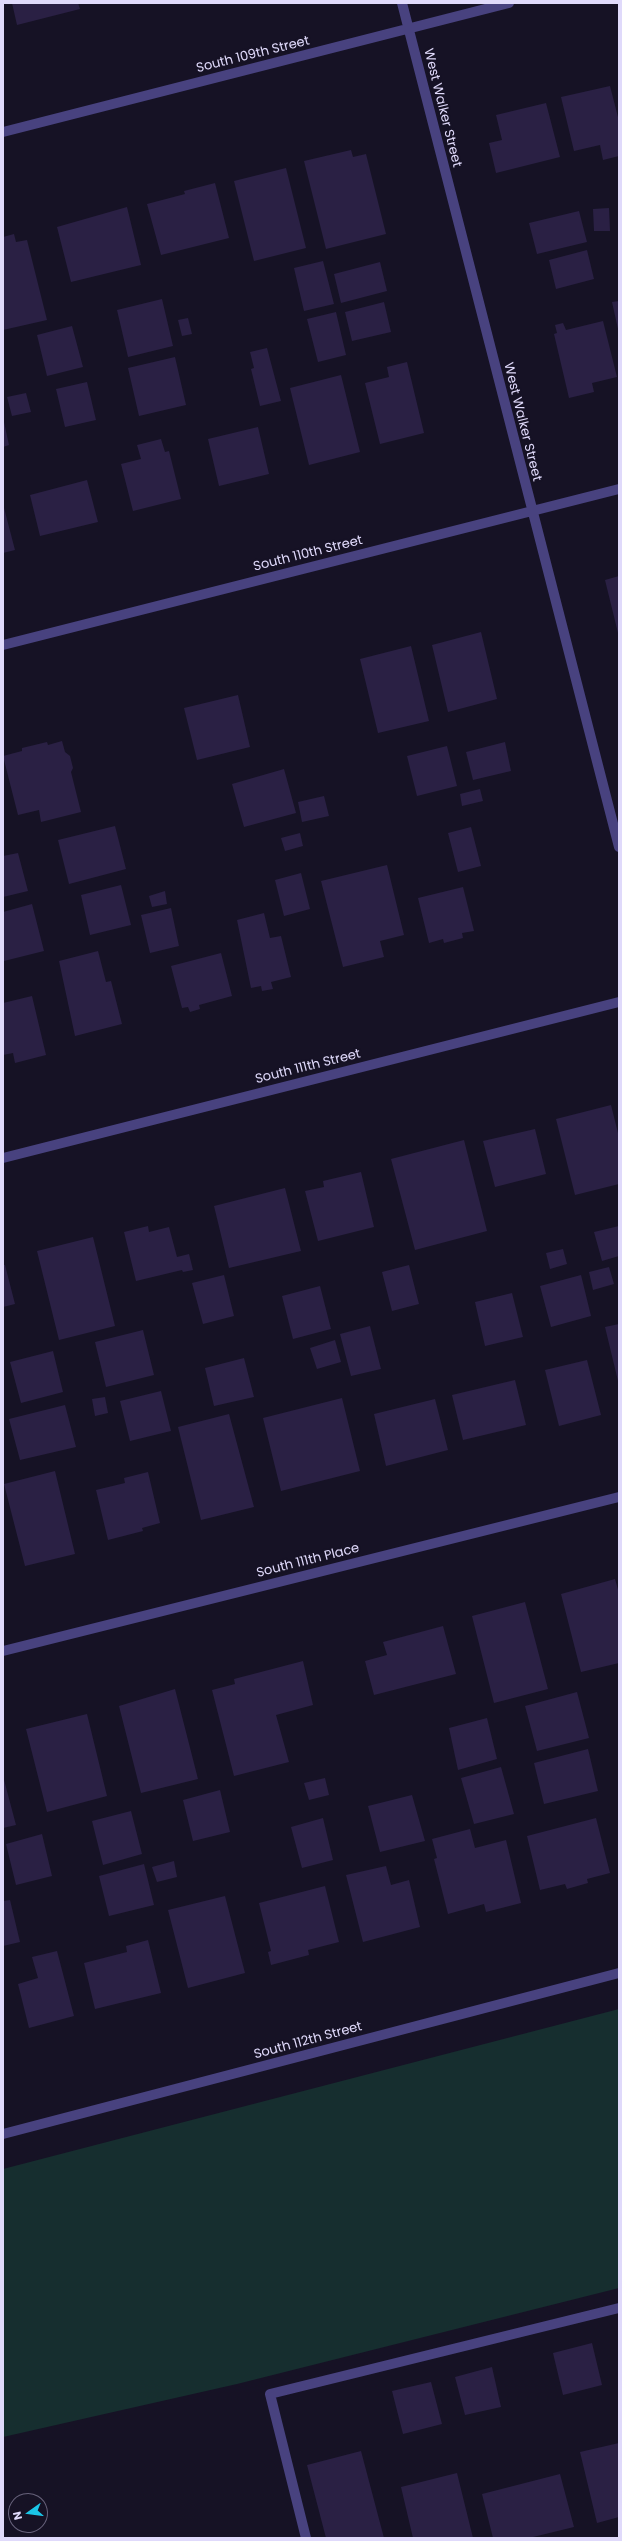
<!DOCTYPE html>
<style>
body{margin:0}
#map{position:relative;width:622px;height:2541px;overflow:hidden;background:#161225;font-family:Poppins,sans-serif}
canvas{display:block}
.frame{position:absolute;inset:0;border:4px solid #e0dafb;pointer-events:none}
.north{position:absolute;left:8px;top:2493px;width:40px;height:40px;box-sizing:border-box;background:#161225;border:1px solid #67627b;border-radius:50%;rotate:256deg;font-size:11px;font-weight:700;line-height:16px;text-align:center;color:#e0dafb}
.north::after{content:'';display:block;margin:auto;width:14px;height:18px;background:#1bc5e6;clip-path:polygon(50% 0,100% 100%,50% 72%,0 100%)}
</style>
<div id="map">
<canvas width="622" height="2541"></canvas>
<div class="frame"></div>
<div class="north">N</div>
</div>
<script>
const g = document.querySelector('canvas').getContext('2d');
g.lineJoin = 'round';
function paint(path, color) {
  g.fillStyle = color;
  g.fill(path, 'evenodd');
}
function trace(path, color, width, dash) {
  g.strokeStyle = color;
  g.lineWidth = width;
  g.lineCap = dash ? 'butt' : 'round';
  g.setLineDash(dash || []);
  g.stroke(path);
}
function label(font, color, halo, rows, align = 'center') {
  g.font = font + ' Poppins,sans-serif';
  g.lineWidth = 4;
  g.setLineDash([]);
  g.textBaseline = 'middle';
  g.strokeStyle = halo;
  g.fillStyle = color;
  for (const [text, x, y, turn = 0] of rows) {
    g.save();
    g.translate(x, y);
    g.rotate((+turn || 0) * Math.PI / 180);
    g.textAlign = isNaN(turn) ? turn : align;
    if (halo) g.strokeText(text, 0, 0);
    g.fillText(text, 0, 0);
    g.restore();
  }
}
const green = new Path2D(`
 M619,2009V2288L237,2384L3,2437V2169Z`);
const building = new Path2D(`
 M12,3H78L80,9L17,25Z
 M610,86L619,121V156L603,160L600,145L574,151L561,97Z
 M546,103L560,157L496,173L489,143L502,140L496,115Z
 M351,150L353,157L366,154L386,234L326,249L304,161Z
 M286,168L306,248L254,261L234,181Z
 M215,183L229,238L161,255L147,204L185,194L184,191Z
 M127,207L141,265L71,282L57,227Z
 M609,208L610,231H594L593,209Z
 M579,211L587,242L537,254L529,223Z
 M14,234L16,242L27,240L47,320L3,330V237Z
 M587,250L594,279L556,289L549,260Z
 M323,261L334,304L304,311L294,268Z
 M380,262L387,291L341,303L334,274Z
 M162,299L173,346L128,357L117,310Z
 M619,301V329H618L612,302Z
 M384,302L391,332L352,341L345,312Z
 M336,312L346,355L318,362L307,319Z
 M188,318L192,334L182,336L178,320Z
 M603,321L617,377L592,383L594,392L569,398L554,334L557,333L555,325L563,323L566,330Z
 M72,326L83,367L47,376L37,335Z
 M267,348L281,401L260,406L251,369L254,368L250,352Z
 M175,357L186,405L139,416L128,368Z
 M407,362L424,433L380,444L365,383L389,377L387,367Z
 M341,375L360,452L309,465L290,388Z
 M87,382L96,420L65,427L56,389Z
 M26,393L31,412L12,416L7,397Z
 M4,422L9,445L3,447V423Z
 M258,427L269,474L219,486L208,439Z
 M161,439L165,452L169,451L181,499L133,511L121,464L141,459L137,445Z
 M87,480L98,522L40,536L30,495Z
 M3,504L15,550L3,553Z
 M619,576V633H618L605,580Z
 M481,632L497,699L448,712L432,645Z
 M411,646L429,721L378,733L360,659Z
 M238,695L250,747L197,760L184,708Z
 M62,741L65,752L70,756L73,768L71,772L81,812L41,822L39,810L18,815L3,756L22,751V748L47,742L48,745Z
 M505,742L511,771L473,780L466,752Z
 M447,746L457,786L417,796L407,756Z
 M284,769L296,813L244,827L232,784Z
 M480,789L483,801L462,806L460,794Z
 M324,796L329,816L302,822L298,802Z
 M115,826L126,869L69,884L58,840Z
 M471,827L481,866L458,872L448,833Z
 M300,833L303,846L285,851L281,838Z
 M18,853L28,891L3,897V856Z
 M387,865L404,935L380,941L384,957L343,967L321,881Z
 M301,873L310,909L284,916L275,880Z
 M121,885L131,925L90,935L81,895Z
 M463,887L474,931L462,933L463,938L444,943L443,939L429,943L418,898Z
 M165,891L167,904L152,907L149,896Z
 M32,904L44,951L4,961L3,912Z
 M171,908L179,946L150,953L141,915Z
 M264,913L270,938L281,936L291,977L271,982L273,989L262,991L261,986L251,988L237,920Z
 M98,951L106,982L111,981L122,1024L75,1036L59,961Z
 M221,953L232,996L199,1005L200,1009L190,1012L188,1007L182,1008L171,966Z
 M32,996L46,1055L15,1063L13,1053L3,1055V1003Z
 M611,1105L619,1137V1184L575,1195L556,1119Z
 M535,1129L546,1174L495,1187L483,1141Z
 M464,1140L487,1231L415,1250L391,1159Z
 M361,1172L374,1227L318,1241L305,1191L324,1187L323,1181Z
 M285,1188L301,1251L229,1268L214,1206Z
 M148,1226L149,1232L169,1227L177,1257L189,1254L193,1270L183,1272L182,1270L136,1281L124,1232Z
 M619,1226V1256L602,1261L594,1232Z
 M93,1237L115,1326L59,1340L37,1251Z
 M563,1249L567,1264L550,1269L546,1253Z
 M3,1265H5L15,1304L3,1307Z
 M409,1265L419,1304L392,1311L382,1272Z
 M609,1267L614,1284L593,1290L589,1272Z
 M224,1275L234,1316L203,1324L192,1283Z
 M581,1275L591,1316L551,1327L540,1286Z
 M320,1286L331,1329L293,1339L282,1296Z
 M512,1293L523,1337L485,1346L475,1302Z
 M619,1324V1381H618L605,1327Z
 M370,1326L381,1369L351,1376L340,1334Z
 M143,1330L154,1375L106,1387L95,1342Z
 M335,1340L341,1362L317,1369L310,1348Z
 M53,1351L63,1392L21,1403L10,1362Z
 M244,1358L254,1397L214,1406L205,1368Z
 M587,1360L601,1415L559,1426L545,1370Z
 M515,1380L526,1425L463,1440L452,1395Z
 M161,1391L171,1431L130,1441L120,1401Z
 M105,1397L108,1413L95,1416L92,1399Z
 M342,1398L360,1471L281,1491L263,1418Z
 M435,1399L448,1450L386,1466L374,1414Z
 M65,1405L76,1447L20,1460L9,1419Z
 M229,1414L254,1507L201,1520L178,1427Z
 M55,1471L75,1554L25,1566L4,1484Z
 M148,1472L160,1523L142,1528L143,1531L108,1540L96,1490L125,1483L124,1478Z
 M615,1579L619,1593V1663L581,1672L561,1594Z
 M525,1602L548,1689L494,1703L472,1616Z
 M443,1626L456,1674L374,1695L365,1661L387,1655L383,1642Z
 M303,1661L313,1705L276,1715L289,1762L234,1776L212,1690L235,1684L234,1679Z
 M175,1689L198,1779L141,1793L119,1706Z
 M577,1692L589,1738L537,1751L525,1706Z
 M87,1714L107,1796L47,1812L26,1729Z
 M487,1718L497,1759L458,1770L449,1728Z
 M588,1749L598,1791L544,1804L534,1763Z
 M501,1767L514,1814L474,1824L461,1778Z
 M3,1776L16,1825L3,1828Z
 M325,1778L329,1795L309,1800L304,1783Z
 M220,1790L230,1832L193,1841L183,1800Z
 M412,1795L425,1841L380,1852L368,1806Z
 M131,1811L142,1854L103,1865L92,1821Z
 M323,1818L333,1860L302,1868L291,1827Z
 M596,1818L610,1873L587,1879L588,1883L567,1889L565,1884L540,1890L527,1836Z
 M470,1829L475,1848L506,1840L521,1903L486,1912L484,1904L448,1914L434,1859L437,1858L432,1839Z
 M42,1834L52,1876L16,1885L6,1844Z
 M174,1861L177,1877L157,1882L152,1867Z
 M144,1864L154,1905L109,1916L99,1876Z
 M386,1866L391,1885L409,1880L420,1927L363,1942L346,1875Z
 M325,1886L339,1942L308,1950L309,1955L271,1965L268,1952L271,1951L259,1903Z
 M225,1896L245,1973L188,1988L168,1910Z
 M10,1900L20,1942L3,1946V1901Z
 M148,1940L161,1993L95,2009L84,1963L127,1952L126,1946Z
 M57,1951L74,2016L29,2028L18,1984L38,1978L32,1957Z
 M592,2343L602,2385L563,2395L553,2353Z
 M492,2367L501,2407L465,2415L455,2377Z
 M431,2382L442,2424L403,2434L392,2391Z
 M619,2443V2517L597,2523L580,2452Z
 M361,2451L384,2538H326L307,2465Z
 M457,2473L473,2538H413L401,2487Z
 M560,2474L574,2527L529,2538H493L482,2494Z`);
const lane = new Path2D(`
 M306,2538L270,2394L619,2308`);
const street = new Path2D(`
 M402,3L619,847
 M3,132L509,3
 M3,645L619,489
 M3,1158L619,1002
 M3,1651L619,1497
 M3,2134L619,1973`);
const streetNames = [
 ["South 109th Street",253,55,-14],
 ["West Walker Street",442,108,76],
 ["West Walker Street",522,422,76],
 ["South 110th Street",308,554,-14],
 ["South 111th Street",308,1067,-14],
 ["South 111th Place",308,1561,-14],
 ["South 112th Street",308,2041,-15]
];
paint(green, '#162e2f');
paint(building, '#2a2044');
trace(lane, '#48427f', 10);
trace(street, '#48427f', 10);
label('13px', '#e0dafb', '#161225', streetNames);
</script>
